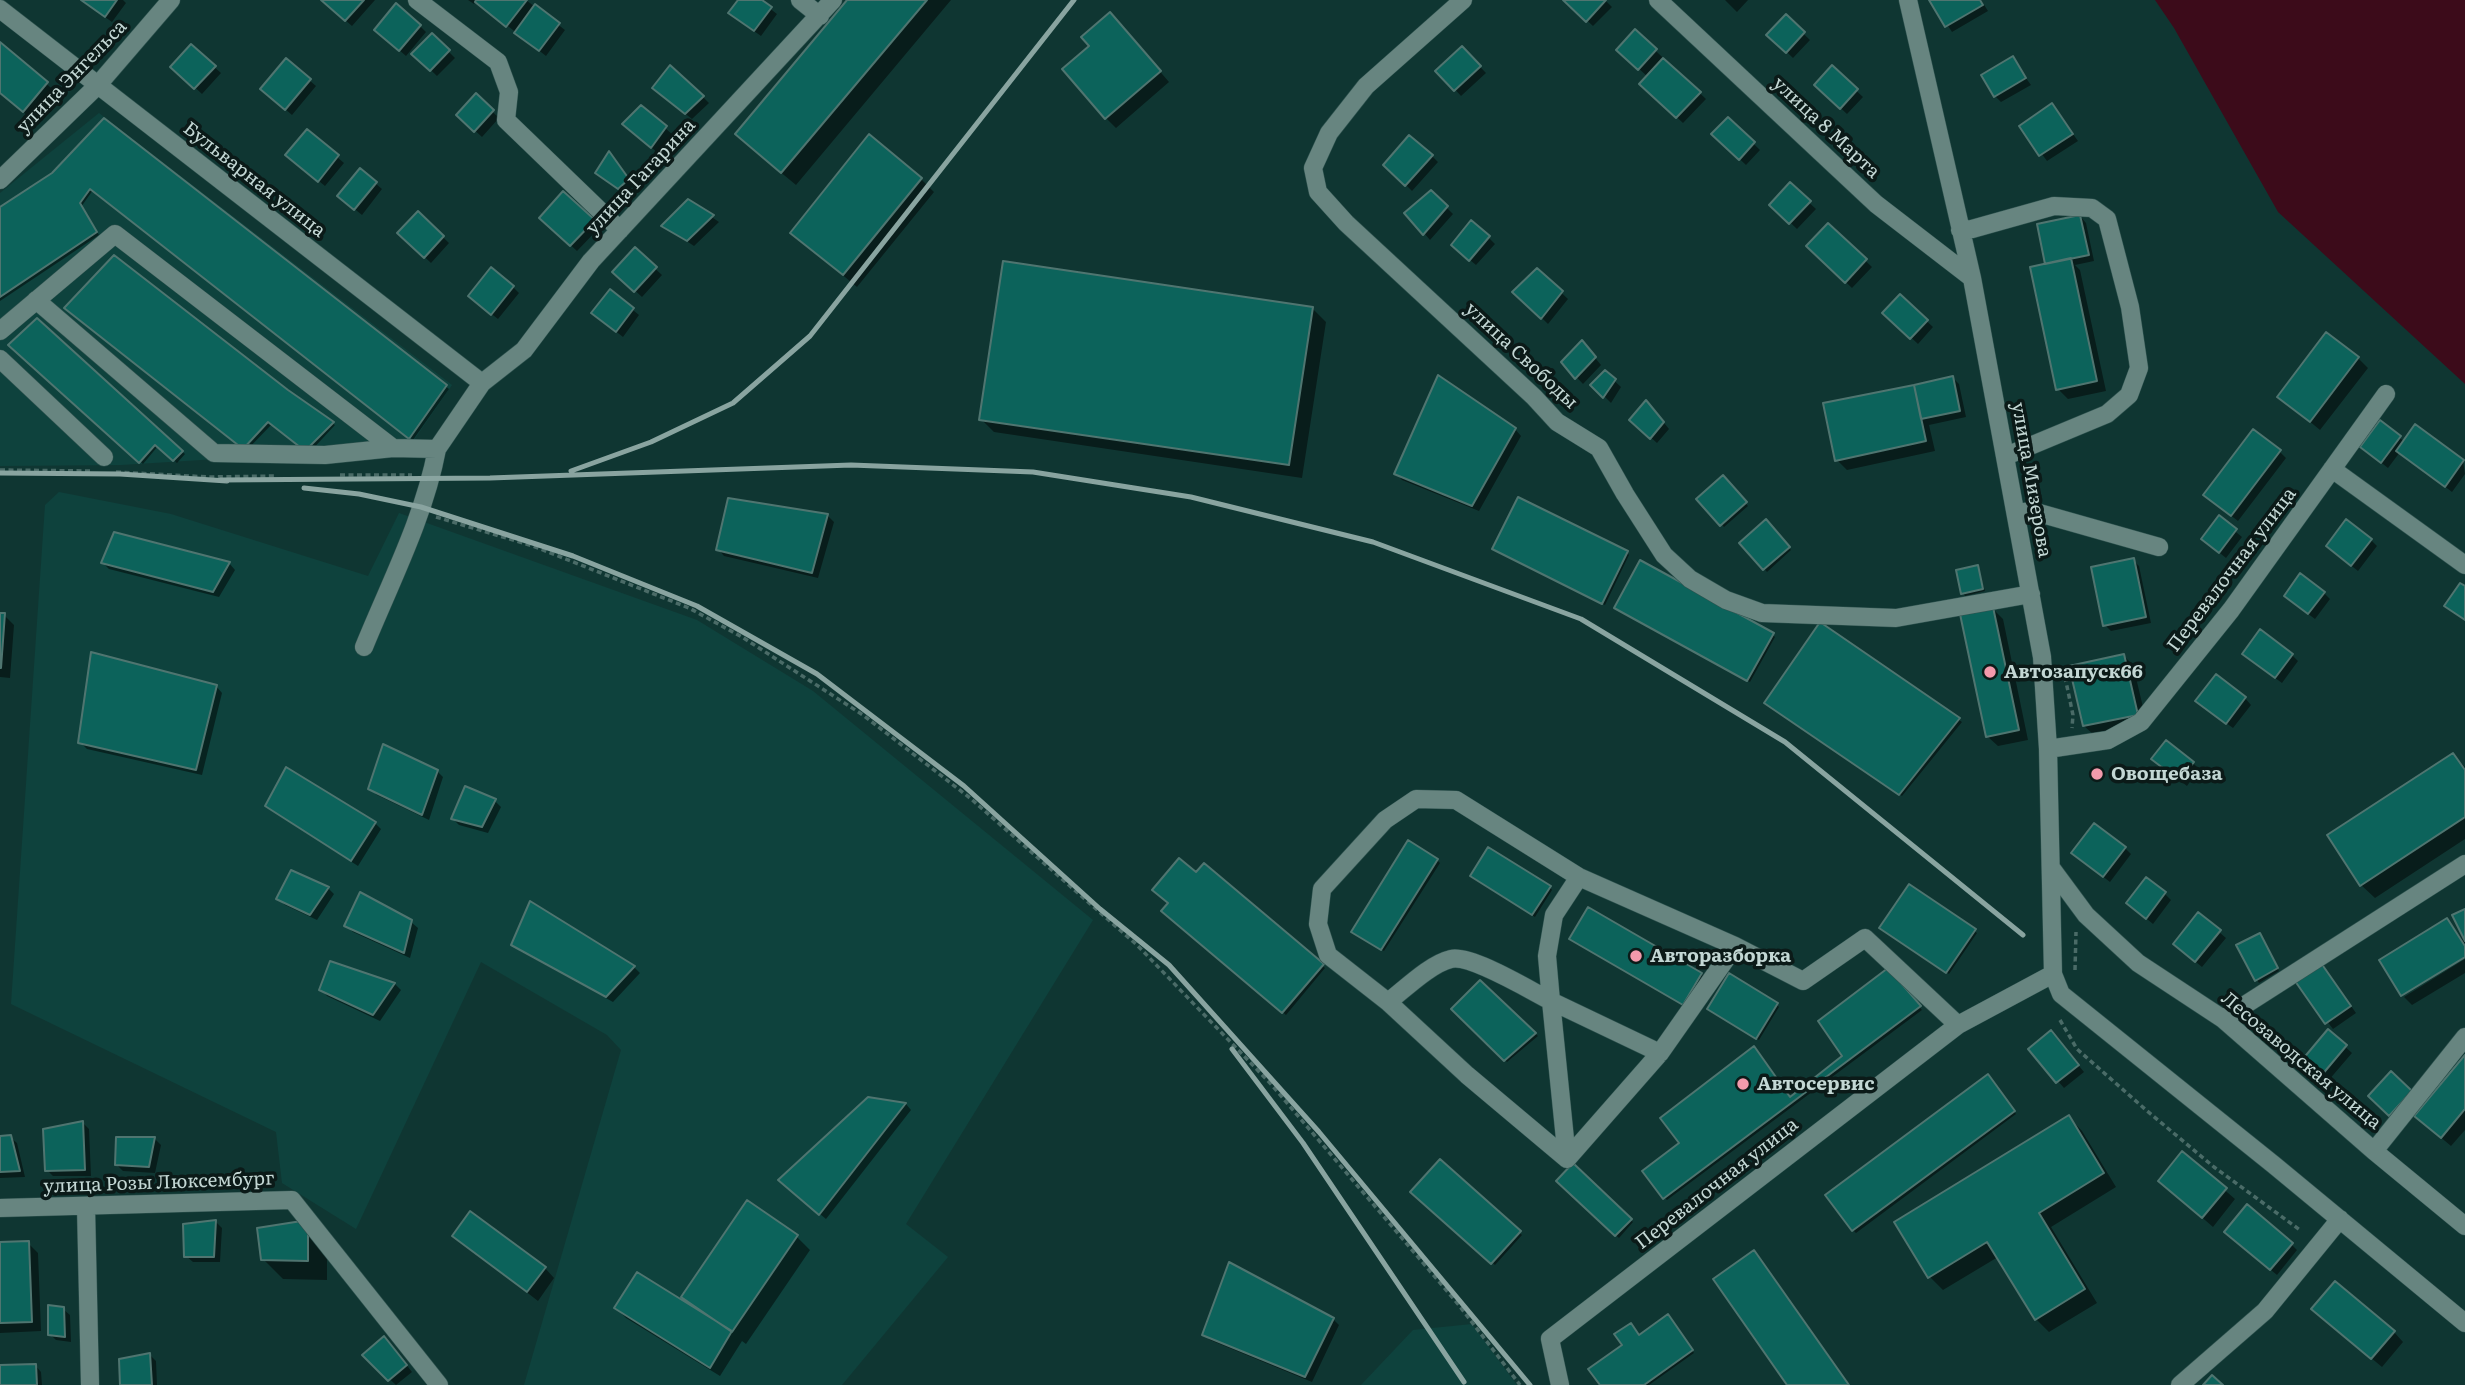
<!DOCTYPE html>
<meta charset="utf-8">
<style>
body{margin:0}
canvas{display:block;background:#0f3632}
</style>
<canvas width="2465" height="1385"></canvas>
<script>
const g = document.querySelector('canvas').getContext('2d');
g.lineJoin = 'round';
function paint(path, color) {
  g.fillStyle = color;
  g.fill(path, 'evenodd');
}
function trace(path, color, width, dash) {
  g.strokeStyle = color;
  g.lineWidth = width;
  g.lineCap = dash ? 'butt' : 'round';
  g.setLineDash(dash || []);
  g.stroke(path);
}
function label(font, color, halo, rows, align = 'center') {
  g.font = font + ' Literata,serif';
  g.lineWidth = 7;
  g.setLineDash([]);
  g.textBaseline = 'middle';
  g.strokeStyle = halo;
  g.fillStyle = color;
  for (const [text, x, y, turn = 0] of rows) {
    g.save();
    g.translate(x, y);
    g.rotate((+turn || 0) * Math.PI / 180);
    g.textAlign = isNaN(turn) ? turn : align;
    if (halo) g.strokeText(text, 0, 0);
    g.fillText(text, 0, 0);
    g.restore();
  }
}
const built = new Path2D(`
 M99,113L452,385L409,447L121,465L0,466V193Z
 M59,492L171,514L368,576L399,513L697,620L813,691L1093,920L906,1224L948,1257L842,1385H524L621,1050L607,1035L481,962L356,1229L282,1183L276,1132L11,1004L45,505Z
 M1472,1324L1517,1385H1361L1413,1330Z`);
const water = new Path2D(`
 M2155,0H2465V384L2278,212L2174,28Z`);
const shadow = new Path2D(`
 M81,0H123L126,3L112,22Z
 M322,0H375L352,26Z
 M468,0H526L565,30L546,56L476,1L474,4Z
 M740,0H759L777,14L761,36L737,19Z
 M850,0H951L796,185L750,147Z
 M1565,0H1605L1612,7L1593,26Z
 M1725,0H1748L1737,12Z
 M1931,0H1981L1988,11L1952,32Z
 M1786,17L1810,40L1793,58L1769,35Z
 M1119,24L1169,82L1116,128L1106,118Z
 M420,26L426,32L406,56L383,36Z
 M1635,31L1706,99L1683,123L1641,84L1648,77L1618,50Z
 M432,35L455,58L437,76L414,54Z
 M0,44L57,93L34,121L0,93Z
 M192,47L221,73L202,94L173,67Z
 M1462,48L1486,73L1461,96L1438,71Z
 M2012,59L2031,85L2001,102L1995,96Z
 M286,60L316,86L292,115L269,95Z
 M1832,68L1863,97L1847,114L1816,85Z
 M660,94L703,97L709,103L692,119Z
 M476,96L499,118L482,137L458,115Z
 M2052,105L2078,141L2047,161L2021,126Z
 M1728,119L1760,150L1746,165L1713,134Z
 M104,121L449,389L413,440L93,190L81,207L99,235L0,301V210L53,174Z
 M665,128L672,134L658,153L630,130Z
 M307,131L344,163L325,186L294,161Z
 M1432,156L1438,162L1412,191L1386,165Z
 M615,159L634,186L625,194L604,179Z
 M360,170L382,189L362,215L346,202Z
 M921,179L934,192L857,287L792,233Z
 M1790,185L1816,209L1797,229L1772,205Z
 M1431,192L1453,214L1430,240L1407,213Z
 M563,193L600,227L577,251L541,218Z
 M688,201L719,222L694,246L664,226Z
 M418,213L449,243L431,263L399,233Z
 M2080,216L2086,223L2094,261L2075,265L2080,270L2106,391L2068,399L2058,389L2047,265Z
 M1828,225L1872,267L1852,288L1808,246Z
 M1489,238L1495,244L1476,265L1459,251Z
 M635,250L662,275L642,297L615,272Z
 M1537,270L1568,299L1548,324L1515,292Z
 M513,287L519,293L498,319L476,302Z
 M610,291L639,315L623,337L600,319Z
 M1900,296L1933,327L1918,344L1885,313Z
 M1312,308L1326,322L1302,478L994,432L981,419Z
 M69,310L287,392L335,425L309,453L272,424L246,451Z
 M37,320L185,454L177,463L158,446L143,464L11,345Z
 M1588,349L1601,365L1583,384L1563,363Z
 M2358,358L2368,368L2320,430L2279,396Z
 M1605,372L1621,387L1611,403L1593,385Z
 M1953,378L1959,384L1966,417L1929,425L1935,451L1847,470L1837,460Z
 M1652,408L1669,429L1657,443L1631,420Z
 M2380,423L2405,442L2416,427L2463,461L2465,474L2452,492L2400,452L2388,468L2369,453Z
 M1515,429L1521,436L1479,511L1402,480L1396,473Z
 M2280,452L2286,458L2238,521L2212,501Z
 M1723,477L1748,506L1724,527L1698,499Z
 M729,500L828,516L834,522L818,578L724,556L718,549Z
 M2219,518L2242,537L2226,558L2210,545Z
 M1766,522L1791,550L1767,572L1741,543Z
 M2371,540L2377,546L2358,571L2334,552Z
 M1494,549L1627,552L1629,555L1605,605Z
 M2133,560L2139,566L2151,623L2111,631L2105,625Z
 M103,563H229L235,570L219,597L109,569Z
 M1977,567L1985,591L1965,596L1963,593Z
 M2324,593L2330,599L2315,619L2292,602Z
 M1993,609L2003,619L2028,740L1998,746L1988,737Z
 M1619,610L1773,635L1775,637L1750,682Z
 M0,614L4,615L14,625L10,678L0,677Z
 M1821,624L1962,722L1902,796L1769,705Z
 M2292,655L2298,661L2282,683L2250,660Z
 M2124,656L2133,665L2147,724L2094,735L2084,726Z
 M216,686L222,693L202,775L87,749L80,742Z
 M2245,698L2251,705L2233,728L2204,707Z
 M2453,755L2465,767V839L2375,898L2361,885Z
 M2193,763L2199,769L2187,786L2160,765Z
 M437,771L443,777L429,820L377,795L370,789Z
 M495,801L501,807L488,833L459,825L453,819Z
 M267,806L375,823L381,829L358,866L274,812Z
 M2125,848L2131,854L2110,882L2080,859Z
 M1437,860L1440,863L1384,951L1356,934Z
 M1204,865L1325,968L1286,1015L1166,913Z
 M1474,879L1550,887L1552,890L1535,917Z
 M328,888L334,894L317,920L285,905L279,899Z
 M2165,894L2171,900L2153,924L2135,909Z
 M2199,915L2226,938L2202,967L2181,950Z
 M2447,920L2463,940L2465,939V955Z
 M411,922L418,928L410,958L353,932L347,926Z
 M1884,930L1974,931L1977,933L1949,974Z
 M2262,938L2279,971L2259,983L2257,980Z
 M1574,941L1701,974L1704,977L1686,1007Z
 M513,944L634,967L640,973L613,1002L520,951Z
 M2465,959V973L2412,1005L2404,997Z
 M331,964L395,984L401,990L380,1021L327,996L321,989Z
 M1888,970L1922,1010L1667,1200L1664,1197L1845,1056Z
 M2327,972L2356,1013L2333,1029L2297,982Z
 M1480,982L1538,1036L1507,1062L1453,1009Z
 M1777,1005L1779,1007L1759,1040L1712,1011Z
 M2328,1031L2352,1053L2328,1081L2310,1066Z
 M2057,1039L2084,1072L2064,1088L2030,1049Z
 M2465,1058V1130L2451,1146L2426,1125Z
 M1990,1079L2016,1114L1856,1233L1853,1230Z
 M869,1099L906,1104L911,1110L826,1219L786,1186Z
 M2069,1117L2082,1131L2116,1187L2051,1227L2097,1303L2049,1332L2036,1319L1998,1257L1943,1290L1930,1277Z
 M83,1123L89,1129L91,1176H53L47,1170Z
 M10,1137L17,1143L25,1177L0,1178V1138Z
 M118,1139H155L161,1145L155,1173L123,1171L117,1165Z
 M2183,1154L2235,1199L2213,1227L2160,1181Z
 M1440,1161L1522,1235L1495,1265L1413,1192Z
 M1573,1165L1633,1222L1619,1238L1558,1181Z
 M748,1203L797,1237L810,1250L746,1344L742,1341L720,1376L626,1318L616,1308L696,1310L683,1297Z
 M307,1221L327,1241V1280L283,1279L263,1259Z
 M216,1222L222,1228L220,1262H193L186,1256Z
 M454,1236L545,1268L554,1278L538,1301Z
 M2232,1238L2291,1244L2297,1250L2277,1275Z
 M28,1243L38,1253L41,1331L0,1333V1244Z
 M63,1309L70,1315L71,1342L56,1340L50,1334Z
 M2323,1318L2394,1332L2403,1342L2382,1367Z
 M1333,1319L1339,1325L1312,1382L1210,1340L1204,1334Z
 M1670,1319L1694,1353L1649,1385H1602L1640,1336Z
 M390,1344L412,1372L396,1385L364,1355Z
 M150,1355L156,1361L157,1385H122Z
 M35,1365L41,1372L42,1385H0V1367Z`);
const building = new Path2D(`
 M81,0H117L105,17Z
 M321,0H364L345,21Z
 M476,0H527L506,27L475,2Z
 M738,0H762L772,7L754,31L728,13Z
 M847,0H927L781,173L735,134Z
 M1563,0H1606L1586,22Z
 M1929,0H1980L1983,5L1945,27Z
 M396,3L421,25L399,51L374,30Z
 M535,4L560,23L539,51L514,33Z
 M1110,12L1161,71L1105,119L1062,69L1089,46L1081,37Z
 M1786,14L1805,32L1786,53L1766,35Z
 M1635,29L1657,49L1638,70L1616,50Z
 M432,33L450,50L430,71L411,54Z
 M0,42L48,82L23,112L0,93Z
 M191,44L216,66L194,89L170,67Z
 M1462,46L1481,66L1454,91L1435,71Z
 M2013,56L2026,78L1994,97L1981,75Z
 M286,58L311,79L285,110L260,89Z
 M1663,58L1701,92L1676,118L1639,84Z
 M670,65L704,96L685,114L652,88Z
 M1832,65L1858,89L1840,109L1814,85Z
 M476,93L494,110L474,132L456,115Z
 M2052,103L2073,134L2039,156L2019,126Z
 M641,105L667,126L651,148L622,124Z
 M1728,117L1755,142L1739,160L1711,134Z
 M104,118L447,385L409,439L90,189L80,203L97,232L0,297V207L52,173Z
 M307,129L339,155L318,182L285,155Z
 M869,134L922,178L843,275L790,233Z
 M1409,135L1433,155L1405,186L1383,165Z
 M609,151L629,179L618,189L595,173Z
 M360,168L377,182L354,210L337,196Z
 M1790,182L1811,201L1789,224L1769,205Z
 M1431,190L1448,206L1423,235L1404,213Z
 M563,191L595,220L570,246L539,218Z
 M688,199L714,215L687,241L661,226Z
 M418,211L444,236L424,258L397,233Z
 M2080,215L2089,255L2045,264L2037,224Z
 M1471,220L1490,236L1469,261L1451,245Z
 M1828,223L1867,259L1845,283L1806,246Z
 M635,247L657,267L634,292L612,272Z
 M114,255L288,390L334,422L305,451L268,422L243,449L64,308Z
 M2071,258L2097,381L2056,390L2030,267Z
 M1003,261L1313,307L1289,465L979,420Z
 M491,267L514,286L491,315L468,296Z
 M1537,268L1563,291L1541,319L1512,292Z
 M610,289L634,308L616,332L591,313Z
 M1900,294L1928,320L1910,339L1882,313Z
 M37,318L183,451L173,461L155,445L139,463L8,345Z
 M2326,332L2359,357L2310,422L2277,397Z
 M1582,340L1596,357L1575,379L1561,362Z
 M1605,370L1616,379L1603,398L1590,385Z
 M1438,375L1516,428L1472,506L1394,474Z
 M1953,376L1960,411L1921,419L1914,385Z
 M1914,385L1926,441L1835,461L1823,403Z
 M1646,400L1664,422L1650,439L1629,420Z
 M2380,420L2401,436L2381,463L2360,447Z
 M2415,424L2464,460L2445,487L2396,451Z
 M2253,429L2281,450L2231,516L2203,495Z
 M1723,475L1747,502L1720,526L1696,499Z
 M1518,497L1628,551L1602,604L1492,549Z
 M728,498L828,514L812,573L716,550Z
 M2219,515L2237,529L2219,553L2201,539Z
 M1766,519L1790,547L1763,570L1739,543Z
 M2346,519L2372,539L2351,566L2326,546Z
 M114,532L230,562L213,592L101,563Z
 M2134,558L2146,617L2103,626L2091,567Z
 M1640,560L1774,633L1747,681L1614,608Z
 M1978,565L1983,589L1961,594L1956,570Z
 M2300,573L2325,592L2308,614L2284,596Z
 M2460,583L2465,586V620L2444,606Z
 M1993,607L2019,730L1986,737L1960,614Z
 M0,613H5L1,668H0Z
 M1820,622L1960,718L1899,795L1764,703Z
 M2260,629L2293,654L2275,678L2242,654Z
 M91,652L217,685L196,770L78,743Z
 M2124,654L2138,715L2083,726L2069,666Z
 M2216,674L2246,697L2226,724L2195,701Z
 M2166,740L2194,762L2180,781L2151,759Z
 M383,744L438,770L422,815L368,789Z
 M2453,753L2465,770V817L2360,886L2327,835Z
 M286,767L376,822L351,861L265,806Z
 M465,786L496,799L482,827L451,819Z
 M2094,823L2126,847L2103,877L2071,853Z
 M1408,840L1438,859L1381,950L1351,932Z
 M1488,847L1551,886L1532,915L1470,876Z
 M1179,858L1196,872L1204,863L1324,964L1282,1013L1161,911L1168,903L1152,890Z
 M291,870L329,887L310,915L276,899Z
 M2146,877L2166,892L2146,919L2126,903Z
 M1909,884L1976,929L1946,973L1879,928Z
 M360,892L412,920L404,953L344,926Z
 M530,901L635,966L606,997L511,945Z
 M1588,907L1702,973L1683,1005L1569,939Z
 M2465,909V941L2452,915Z
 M2198,912L2221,930L2195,962L2173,944Z
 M2447,918L2465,946V957L2401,996L2379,960Z
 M2260,933L2278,968L2255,981L2236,945Z
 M330,961L395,983L373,1015L319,990Z
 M2321,963L2351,1006L2325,1024L2295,981Z
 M1888,968L1921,1006L1663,1199L1642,1171L1679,1143L1660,1118L1754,1046L1790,1097L1842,1056L1818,1021Z
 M1729,973L1778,1003L1756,1039L1707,1009Z
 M1480,980L1536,1033L1504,1061L1451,1009Z
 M2328,1029L2347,1045L2321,1076L2302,1060Z
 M2051,1030L2079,1065L2056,1083L2028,1049Z
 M2465,1055V1109L2441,1138L2414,1116Z
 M2391,1071L2412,1091L2389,1116L2368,1096Z
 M1988,1074L2015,1111L1852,1231L1825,1195Z
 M868,1097L906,1103L819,1215L778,1180Z
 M2069,1115L2104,1173L2039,1213L2085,1289L2035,1320L1987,1242L1928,1278L1894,1222Z
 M83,1121L85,1170L45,1171L43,1129Z
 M11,1135L20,1171L0,1172V1136Z
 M116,1137H155L149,1167L115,1165Z
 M2182,1151L2227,1188L2202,1218L2158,1181Z
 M1440,1159L1521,1231L1491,1264L1410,1192Z
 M1573,1163L1632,1219L1615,1236L1556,1181Z
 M747,1200L798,1235L732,1332L681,1297Z
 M2247,1204L2293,1243L2270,1270L2224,1232Z
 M470,1211L546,1267L527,1292L452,1236Z
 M216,1220L214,1257H184L183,1224Z
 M308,1220V1261L261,1260L257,1228Z
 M29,1241L32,1322L0,1323V1242Z
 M1754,1250L1849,1385H1787L1713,1279Z
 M1229,1262L1334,1318L1305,1377L1202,1335Z
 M637,1272L732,1331L710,1368L614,1308Z
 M2335,1281L2395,1331L2371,1359L2311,1309Z
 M48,1305L64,1307L65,1337L48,1335Z
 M1668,1314L1693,1350L1644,1385H1600L1588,1369L1622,1345L1614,1334L1631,1323L1639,1335Z
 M384,1336L407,1365L388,1381L362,1355Z
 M150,1353L152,1385H120L119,1359Z
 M36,1364L37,1385H0V1365Z
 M2212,1375L2223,1385H2203Z`);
const path = new Path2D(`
 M0,470L91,471
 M116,472L209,477L276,476
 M340,475H412
 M436,517L533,546L689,608L742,637L863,715L970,798L1137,945L1270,1083L1458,1304L1520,1385
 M2065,677L2073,715L2072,728
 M2075,970L2076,932
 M2060,1020L2077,1049L2146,1110L2214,1167L2300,1230`);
const minor = new Path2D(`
 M417,0L498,62L509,92L506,120L620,230
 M800,0L820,16
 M1463,0L1366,86L1329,133L1313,168L1318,192L1346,223L1534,397L1557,422L1599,448L1625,494L1664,555L1690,579L1726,600L1762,613L1896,618L2031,594
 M1658,0L1876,204L1972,278
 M1908,0L1972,278L2042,657L2048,749L2053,974L2061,994L2274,1165L2465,1323
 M0,9L482,383
 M0,180L97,86L171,0
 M1960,230L1972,229L2054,206L2092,208L2107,219L2130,307L2139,368L2129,395L2107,414L2006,456
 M36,300L214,453L325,455L393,448
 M0,331L115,234L393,448L437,449L482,383L524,350L591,261L833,0
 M0,359L104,457
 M2332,469L2465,565
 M2016,513L2032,511L2159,547
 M364,647C390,583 424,518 437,449
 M2048,749L2108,740L2141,722L2231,610L2386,394
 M2052,869L2086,915L2138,963L2223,1019L2374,1151L2465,1226
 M1579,877L1554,915L1547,956L1551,1001L1660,1053
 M1388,1002C1405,989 1430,964 1451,959C1471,954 1531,991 1551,1001L1567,1159
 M2223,1019L2465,864
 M2374,1151L2465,1037
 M1567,1159L1467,1075L1388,1002L1328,955L1318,924L1322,889L1385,820L1416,799L1456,800L1579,877L1735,946L1803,981L1865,938L1958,1025
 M1567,1159L1660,1053L1735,946
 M86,1207L90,1385
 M0,1208L292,1200L439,1385
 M1560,1385L1550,1339L1958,1025L2053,974
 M2180,1385L2265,1311L2340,1219`);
const rail = new Path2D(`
 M571,471L651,442L733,403L810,336L1074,0
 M0,473L120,474L227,481
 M220,480L490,478L851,465L1033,472L1191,497L1373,542L1581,619L1785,742L2023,935
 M304,488L359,494L421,507L573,556L697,606L817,674L964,786L1100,909L1169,965L1319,1132L1530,1385
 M1232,1049L1303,1143L1464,1382`);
const markers = [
 [1990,672,7,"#f29aac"],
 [2097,774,7,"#f29aac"],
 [1636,956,7,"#f29aac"],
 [1743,1084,7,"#f29aac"]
];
const streetNames = [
 ["улица Энгельса",72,77,-46],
 ["улица 8 Марта",1826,128,43],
 ["улица Гагарина",641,177,-47],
 ["Бульварная улица",254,180,38],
 ["улица Свободы",1521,356,43],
 ["улица Мизерова",2031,480,80],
 ["Перевалочная улица",2232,570,-53],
 ["Лесозаводская улица",2301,1061,40],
 ["улица Розы Люксембург",159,1183,-2],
 ["Перевалочная улица",1717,1184,-38]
];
const poiNames = [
 ["Автозапуск66",2004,672],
 ["Овощебаза",2111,774],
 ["Авторазборка",1650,956],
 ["Автосервис",1757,1084]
];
paint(built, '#0e423d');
paint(water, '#3c0b1a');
paint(shadow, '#0007');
paint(building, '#0c635b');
trace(building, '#4f7570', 2);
trace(minor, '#2f534f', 19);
trace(path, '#4a6b67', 3.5, [5, 3.5]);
trace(minor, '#678580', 18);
trace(rail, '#89a4a0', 5);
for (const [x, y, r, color] of markers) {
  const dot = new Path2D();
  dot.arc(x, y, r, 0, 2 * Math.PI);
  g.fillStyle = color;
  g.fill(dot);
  trace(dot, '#0b1a18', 2.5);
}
label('19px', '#c3d7d4', '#0b1a18', streetNames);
label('bold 19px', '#c3d7d4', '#0b1a18', poiNames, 'left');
</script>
